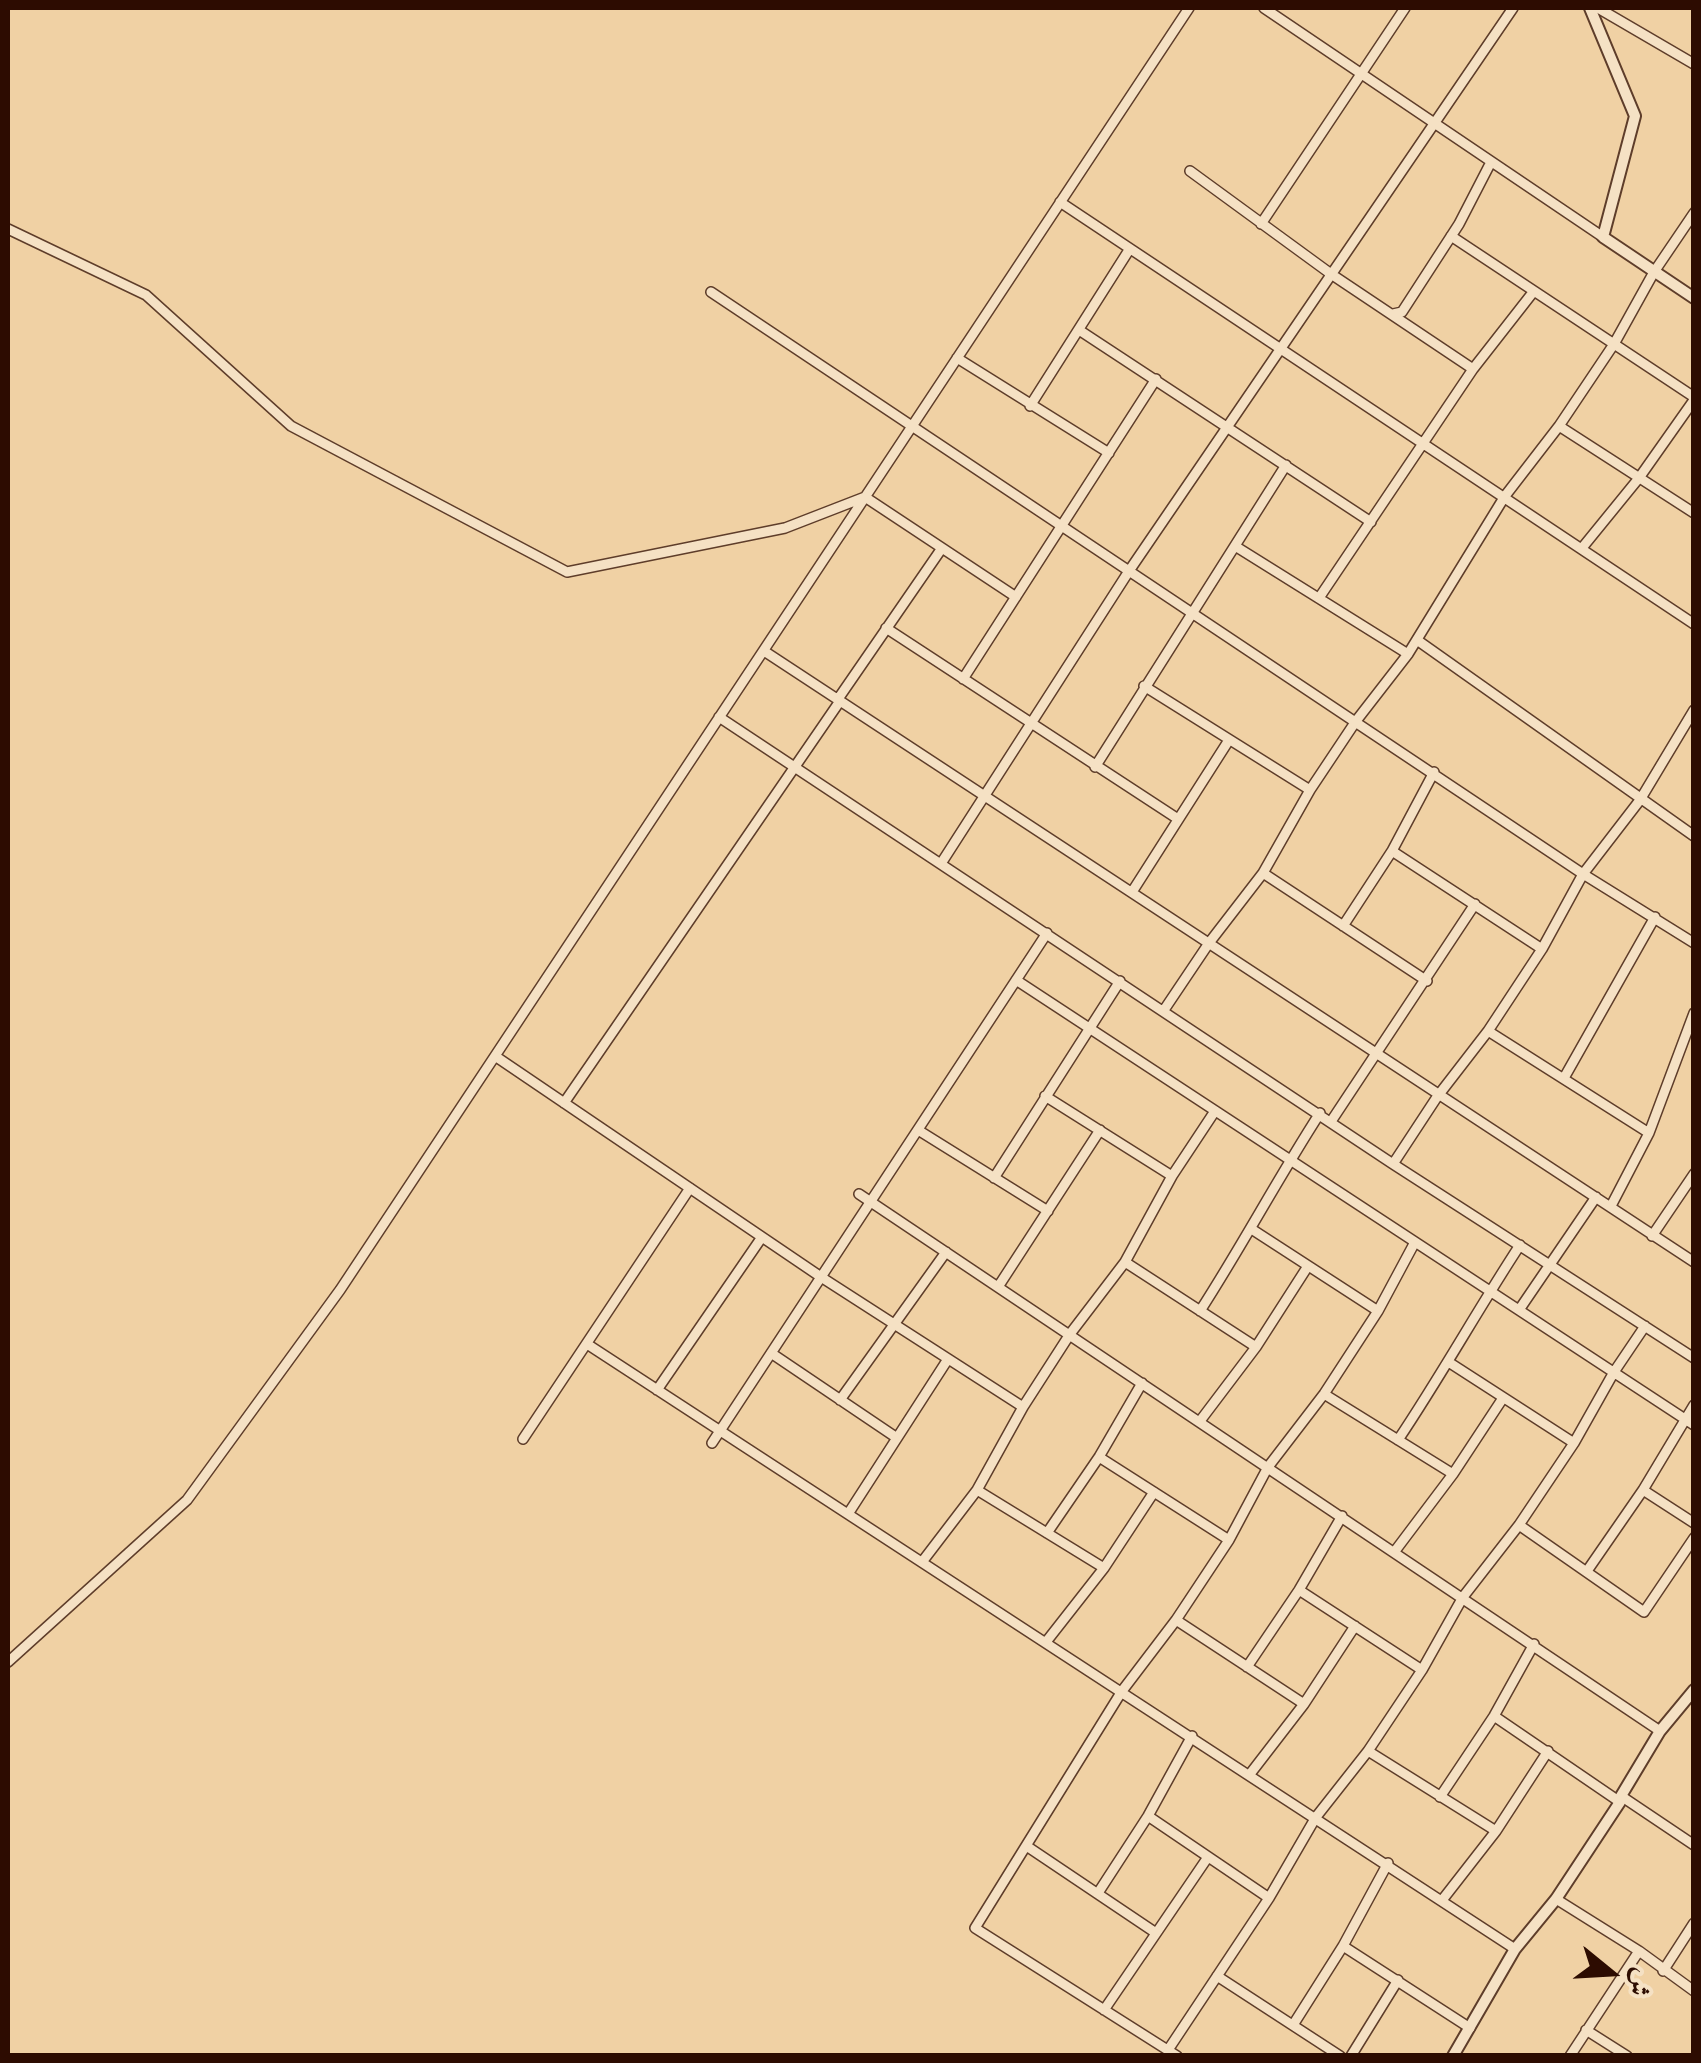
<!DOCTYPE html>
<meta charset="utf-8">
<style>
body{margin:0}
#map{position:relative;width:1701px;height:2063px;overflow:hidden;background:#f0d1a4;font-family:"IM FELL DW Pica",Amiri,serif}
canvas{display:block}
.frame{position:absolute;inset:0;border:10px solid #2d0c01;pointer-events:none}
.north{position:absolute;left:1561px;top:1923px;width:100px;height:100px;-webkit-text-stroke:8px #f5e1c4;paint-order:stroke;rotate:108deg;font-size:28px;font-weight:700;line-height:40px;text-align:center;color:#2d0c01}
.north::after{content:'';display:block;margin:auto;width:35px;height:45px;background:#2d0c01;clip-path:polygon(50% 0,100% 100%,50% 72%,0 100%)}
</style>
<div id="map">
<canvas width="1701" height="2063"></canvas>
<div class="frame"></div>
<div class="north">ش</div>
</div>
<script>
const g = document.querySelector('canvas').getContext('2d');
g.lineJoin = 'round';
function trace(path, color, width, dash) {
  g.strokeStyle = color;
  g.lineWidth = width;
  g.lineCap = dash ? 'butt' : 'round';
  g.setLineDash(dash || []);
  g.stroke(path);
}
const minor = new Path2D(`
 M1264,8L1603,237
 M1598,8L1694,64
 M1190,171L1331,274L1473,369
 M1060,202L1694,624
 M1261,224L1405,8
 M8,229L146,295L291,426L567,572L785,528L865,497L1016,597
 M1451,236L1694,397
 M711,292L1583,874L1694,943
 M1393,314L1402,312L1459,224L1491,162
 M1079,330L1371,522
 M957,358L1109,453
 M1030,406L1129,250
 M1559,426L1694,513
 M1235,546L1408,654
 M1582,548L1639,478L1694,400
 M1319,598L1473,369L1534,291
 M886,628L1178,819
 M1417,640L1694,836
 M764,651L1694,1262
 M963,679L1156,379
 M1144,686L1310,790
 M838,699L942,548
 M719,717L1393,1164L1694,1358
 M1095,767L1286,465
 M1392,851L1542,949
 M942,862L1129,571L1513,8
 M1263,873L1427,981
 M1132,892L1229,740
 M1343,926L1392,851L1434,772
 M1016,980L1694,1425
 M1164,1010L1209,943L1263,873L1310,790L1356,721L1408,654L1505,496L1559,426L1614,344L1654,272L1694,213
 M1488,1031L1649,1133
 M495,1056L821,1277L1023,1407
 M1564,1078L1655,917
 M1045,1096L1172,1176
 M564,1103L840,701
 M1332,1120L1475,904
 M918,1130L1048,1211
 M1393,1164L1437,1097L1488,1031L1542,949L1583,874L1640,800L1694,710
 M994,1178L1120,981
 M859,1194L1660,1731
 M1611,1206L1649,1133L1694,1013
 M1253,1230L1378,1311
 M1652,1236L1694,1174
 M1125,1262L1256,1347
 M998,1287L1100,1130
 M1519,1310L1596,1197
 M1200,1311C1242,1246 1278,1178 1320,1113
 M587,1344L1515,1949
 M771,1353L897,1438
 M1450,1363L1574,1443
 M657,1390L762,1237
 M1324,1394L1453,1474
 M840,1400L946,1252
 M1200,1421L1256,1347L1308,1266
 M523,1439L690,1188
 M1398,1440C1441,1376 1478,1309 1520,1245
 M712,1443L1047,933
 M1099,1457L1229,1540
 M977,1490L1104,1568
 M1643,1490L1694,1523
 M848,1514L948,1359
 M1519,1525L1644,1612L1694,1538
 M1047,1533L1099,1457L1142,1383
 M1395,1551L1453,1474L1503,1398
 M922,1562L977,1490L1023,1407L1070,1334L1125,1262L1172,1176L1215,1111
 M1587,1571L1643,1490L1694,1405
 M1299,1590L1422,1670
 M1176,1620L1304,1704
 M1046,1642L1104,1568L1154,1492
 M8,1662L187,1500L340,1290L1189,8
 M1247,1667L1299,1590L1342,1516
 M1494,1716L1620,1802
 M1368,1751L1496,1831
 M1250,1774L1304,1704L1355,1626
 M1621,1796L1694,1845
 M1440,1797L1494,1716L1534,1644
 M1148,1816L1269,1898
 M1028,1847L1156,1933
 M1098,1893L1148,1816L1192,1736
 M1443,1899L1496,1831L1548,1751
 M1556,1899L1639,1951L1694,1991
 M1343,1946L1470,2028
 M1663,1971L1694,1923
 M1217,1976L1340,2056
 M1104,2010L1208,1857
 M1293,2025L1343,1946L1388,1863
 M1586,2030L1627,2056
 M1168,2050L1269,1898L1316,1817L1368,1751L1422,1670L1463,1597L1519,1525L1574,1443L1614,1372L1645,1326
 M1177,2056L975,1928L1122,1691L1176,1620L1229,1540L1268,1467L1324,1394L1378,1311L1415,1242
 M1351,2056L1398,1980
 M1570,2056L1639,1951`);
const tertiary = new Path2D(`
 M1590,8L1635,116L1603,237L1694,298
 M1453,2056L1515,1949L1556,1899L1620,1802L1621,1796L1660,1731L1694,1690`);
trace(minor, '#5e3d2a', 12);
trace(tertiary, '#5e3d2a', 14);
trace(minor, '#f5e1c4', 9);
trace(tertiary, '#f5e1c4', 10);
</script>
